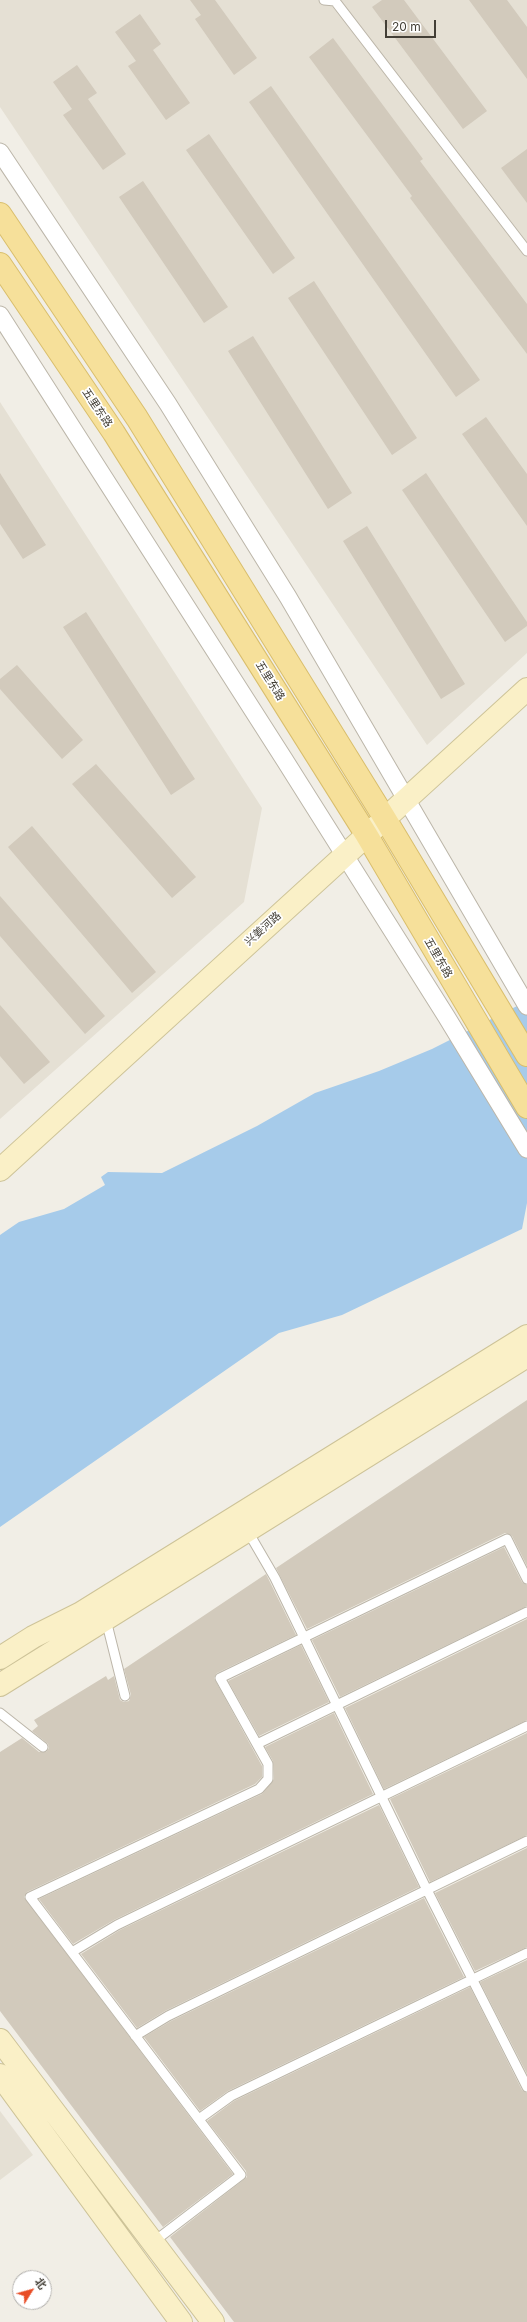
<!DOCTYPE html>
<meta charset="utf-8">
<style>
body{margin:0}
#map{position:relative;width:527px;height:2322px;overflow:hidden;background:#f1eee6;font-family:Inter,"Noto Sans SC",sans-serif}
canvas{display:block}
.north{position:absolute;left:12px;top:2270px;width:40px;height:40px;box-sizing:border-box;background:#fff;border:1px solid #b4b2af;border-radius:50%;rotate:53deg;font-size:11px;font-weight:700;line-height:16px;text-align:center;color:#433f36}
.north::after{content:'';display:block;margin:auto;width:14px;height:18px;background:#e84d26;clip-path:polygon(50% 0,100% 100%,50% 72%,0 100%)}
.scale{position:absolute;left:385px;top:20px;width:51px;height:18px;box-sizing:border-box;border:2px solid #433f36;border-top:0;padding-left:5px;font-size:12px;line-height:14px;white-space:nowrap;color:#433f36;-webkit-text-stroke:3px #fff;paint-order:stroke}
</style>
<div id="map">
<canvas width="527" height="2322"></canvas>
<div class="north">北</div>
<div class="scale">20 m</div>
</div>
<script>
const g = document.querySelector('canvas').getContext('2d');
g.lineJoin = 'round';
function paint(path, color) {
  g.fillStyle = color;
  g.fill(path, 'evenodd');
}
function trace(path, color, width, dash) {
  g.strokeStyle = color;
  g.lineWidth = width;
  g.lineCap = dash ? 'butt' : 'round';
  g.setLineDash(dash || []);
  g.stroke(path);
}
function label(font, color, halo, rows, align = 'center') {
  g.font = font + ' Inter,"Noto Sans SC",sans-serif';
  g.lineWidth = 3.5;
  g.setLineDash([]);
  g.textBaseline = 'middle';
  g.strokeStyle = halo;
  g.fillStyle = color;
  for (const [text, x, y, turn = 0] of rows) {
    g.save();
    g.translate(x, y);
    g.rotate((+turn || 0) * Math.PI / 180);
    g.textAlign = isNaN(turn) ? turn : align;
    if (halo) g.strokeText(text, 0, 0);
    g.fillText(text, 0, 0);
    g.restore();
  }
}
const residential = new Path2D(`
 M0,0H527V653L427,745L0,107Z
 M0,402L262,808L244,902L0,1119Z
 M0,2111L33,2155L0,2180Z`);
const water = new Path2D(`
 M527,1001V1203L522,1229L342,1315L279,1333L0,1527V1235L19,1222L64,1209L105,1185L101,1177L108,1172L162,1173L257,1126L315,1093L379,1071L432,1049Z`);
const building = new Path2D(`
 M190,0H215L257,58L234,75L195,19L201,15Z
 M382,0H404L487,111L463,129L372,7Z
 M469,0H507L527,27V79Z
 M140,14L161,44L153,50L190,103L166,120L128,66L136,61L115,32Z
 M333,38L423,159L420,161L527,304V354L410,198L412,196L309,57Z
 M77,65L97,93L88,99L126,154L103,170L63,115L72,109L53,82Z
 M271,86L480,380L456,397L249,102Z
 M209,134L295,258L273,274L186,150Z
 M527,149V203L501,168Z
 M143,181L228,307L204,323L119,197Z
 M314,281L417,438L392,455L288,298Z
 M253,336L352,493L328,509L228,351Z
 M486,417L527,474V526L462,434Z
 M0,473L46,545L23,559L0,524Z
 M426,473L527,622V626L505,642L402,490Z
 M367,526L465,684L441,699L343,541Z
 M86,612L195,779L171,795L63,627Z
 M17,665L83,740L62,759L0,689V679Z
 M96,764L196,877L172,898L72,784Z
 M32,826L156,972L132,993L8,847Z
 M0,896L105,1016L85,1034L0,936Z
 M0,1005L50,1062L24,1084L0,1056Z
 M527,1400V1566L512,1536L505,1533L307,1629L276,1568Z
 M504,1547L522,1582L527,1585V1606L340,1697L312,1640Z
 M266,1574L296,1635L217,1673L214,1678L262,1766V1777L255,1784L27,1892L24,1897L233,2174L163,2227L0,2011V1752L22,1738L39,1752H46L49,1748L48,1744L32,1731L38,1726L34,1720L106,1676L108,1680L114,1676L120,1700L124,1702L129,1701L131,1695L124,1669Z
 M527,1619V1720L384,1789L345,1708Z
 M301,1645L329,1702L259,1736L228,1681Z
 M334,1713L373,1794L114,1920L73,1944L39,1899L262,1794L274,1779L273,1761L265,1747Z
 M527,1733V1835L430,1882L390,1799Z
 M379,1805L419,1887L165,2011L137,2028L81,1954L120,1930Z
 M527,1848V1947L475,1971L435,1893Z
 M424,1898L464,1977L228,2091L200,2111L144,2037L171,2021Z
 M527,1960V2074L480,1982Z
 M470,1987L522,2090L527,2093V2322H234L170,2237L247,2177L246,2171L207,2121L234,2101Z`);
const lane = new Path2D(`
 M324,0L335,1L527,251
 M247,1530L275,1578L426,1888L527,2087
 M106,1620L125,1696
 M0,1713L43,1747
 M257,1744L527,1612
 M72,1952L117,1925L527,1726
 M135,2036L168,2016L527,1841
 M199,2119L231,2096L527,1953
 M152,2243L241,2175L30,1897L259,1789L268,1779V1764L220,1678L507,1539L527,1579`);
const street = new Path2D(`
 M0,152L168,404L288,597L527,1006
 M0,315L284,759L446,1016L527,1149`);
const secondary = new Path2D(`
 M0,1170L527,689
 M0,1658L33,1637L81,1613L527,1336
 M0,1685L527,1356
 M0,2040L213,2322
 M0,2075L181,2322`);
const primary = new Path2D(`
 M0,214L137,418L384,817L527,1055
 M0,264L114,433L366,834L527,1107`);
const streetNames = [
 ["五里东路",97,408,56],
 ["五里东路",270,681,58],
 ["兴姜河路",263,929,-42],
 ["五里东路",438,958,60]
];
paint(residential, '#e5e0d4');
paint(water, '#a6cbea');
paint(building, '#d2cabc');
trace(lane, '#bcb6a9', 11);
trace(street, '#bcb6a9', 19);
trace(secondary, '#cdc398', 24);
trace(primary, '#d9be6c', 24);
trace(lane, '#fff', 9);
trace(street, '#fff', 17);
trace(secondary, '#faf0c7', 22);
trace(primary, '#f6e09a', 22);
label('11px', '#433f36', '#fff', streetNames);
</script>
